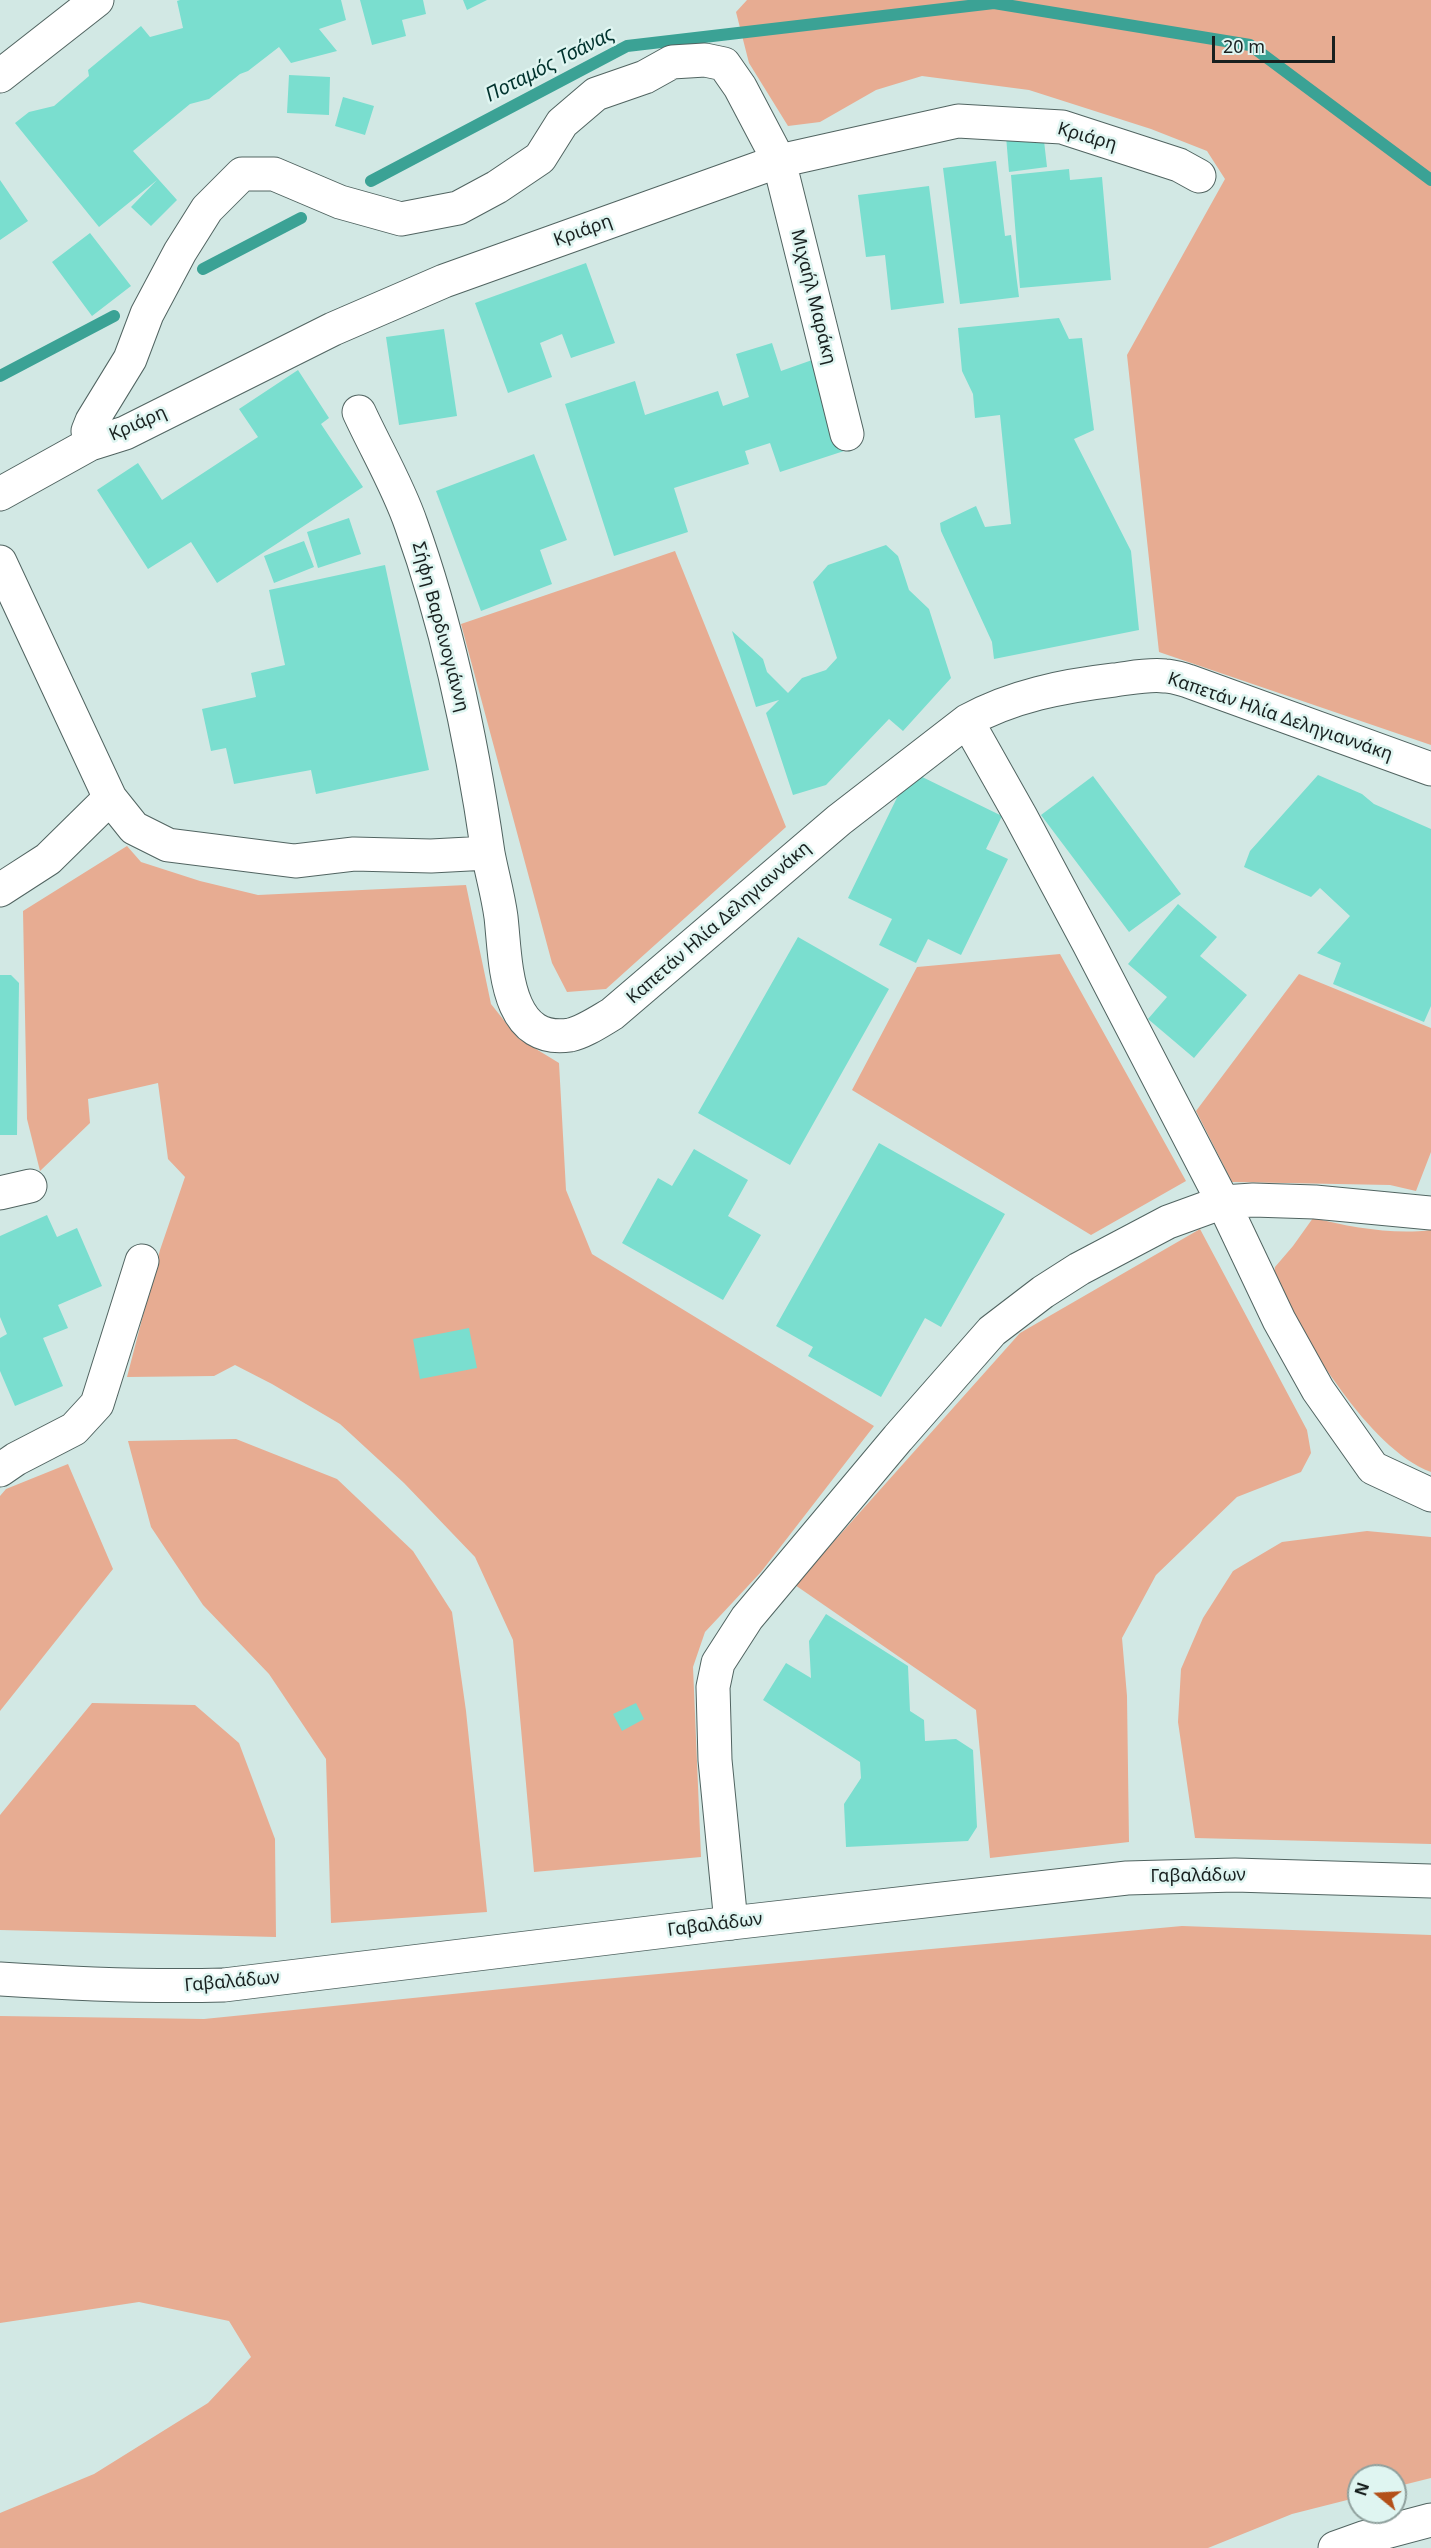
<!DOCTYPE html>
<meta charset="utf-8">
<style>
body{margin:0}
#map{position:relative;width:1431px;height:2548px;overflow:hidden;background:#d2e8e4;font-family:"Noto Sans",sans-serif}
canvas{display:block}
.north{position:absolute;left:1347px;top:2464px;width:60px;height:60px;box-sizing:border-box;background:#dff5f1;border:2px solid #8fa09d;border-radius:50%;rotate:288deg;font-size:16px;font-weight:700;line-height:24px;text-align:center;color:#18201f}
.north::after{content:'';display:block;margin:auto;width:21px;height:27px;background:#b35019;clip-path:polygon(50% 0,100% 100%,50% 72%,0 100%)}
.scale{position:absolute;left:1212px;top:36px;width:123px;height:27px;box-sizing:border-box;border:3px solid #18201f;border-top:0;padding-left:8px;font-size:18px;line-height:21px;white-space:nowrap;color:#18201f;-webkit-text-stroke:4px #dff5f1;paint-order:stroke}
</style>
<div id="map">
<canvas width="1431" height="2548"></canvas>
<div class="north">N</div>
<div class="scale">20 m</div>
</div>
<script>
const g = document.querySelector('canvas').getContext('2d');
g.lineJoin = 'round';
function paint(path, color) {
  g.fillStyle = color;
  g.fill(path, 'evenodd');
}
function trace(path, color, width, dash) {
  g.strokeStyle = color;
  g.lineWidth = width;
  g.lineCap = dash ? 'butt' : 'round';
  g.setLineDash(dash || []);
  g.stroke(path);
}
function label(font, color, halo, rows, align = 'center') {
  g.font = font + ' "Noto Sans",sans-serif';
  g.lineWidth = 5;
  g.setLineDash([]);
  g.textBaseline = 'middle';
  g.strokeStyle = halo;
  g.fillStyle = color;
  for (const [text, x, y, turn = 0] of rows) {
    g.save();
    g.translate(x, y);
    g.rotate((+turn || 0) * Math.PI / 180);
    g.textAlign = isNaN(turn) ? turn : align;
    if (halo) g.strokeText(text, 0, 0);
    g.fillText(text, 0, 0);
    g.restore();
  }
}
const green = new Path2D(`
 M747,0H1431V745L1159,652L1127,355L1225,179L1207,151L1151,129L1029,90L922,76L876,90L820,122L788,126L749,63L736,12Z
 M675,551L786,827L606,989L567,992L552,963L461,624Z
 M127,846L141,862L200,881L258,895L466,885L491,1004L518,1038L559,1063L566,1190L592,1254L874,1426L761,1572L705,1632L693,1667L701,1857L534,1872L513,1640L475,1557L404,1483L340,1424L272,1384L235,1365L214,1376L127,1377L160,1250L185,1177L168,1159L158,1083L88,1099L90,1123L40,1171L27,1119L23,911Z
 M1060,954L1186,1181L1091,1235L852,1090L917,967Z
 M1299,974L1431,1028V1152L1416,1191L1390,1185L1232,1182L1196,1111Z
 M1313,1218C1350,1227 1393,1235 1431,1230V1472C1366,1447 1310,1342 1272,1285L1275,1267L1293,1246Z
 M1200,1229L1307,1430L1311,1453L1301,1472L1237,1497L1156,1575L1122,1638L1127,1696L1129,1842L990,1858L976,1710L795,1585L1020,1333Z
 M236,1439L337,1479L413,1551L452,1612L466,1711L487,1912L331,1923L326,1759L269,1674L203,1605L151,1527L128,1441Z
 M68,1464L113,1569L0,1711V1496L6,1489Z
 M1367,1531L1431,1537V1844L1195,1838L1178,1722L1181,1669L1203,1618L1233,1571L1282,1542Z
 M92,1703L195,1705L239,1743L275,1839L276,1937L0,1930V1815Z
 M1182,1926L1431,1935V2478L1395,2487V2476H1359V2497L1292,2514L1208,2548H0V2513L94,2474L208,2403L251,2357L229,2321L139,2302L0,2323V2016L204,2019L582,1981Z`);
const stream = new Path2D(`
 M371,181L627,46L994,3L1250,45L1431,180
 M203,269L301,218
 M0,376L114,316`);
const building = new Path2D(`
 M180,0H341L346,20L319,29L337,51L291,63L279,47L248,71L240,74L209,99L190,104L133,151L177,200L151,226L131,207L157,180L99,227L15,123L29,112L54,106L89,76L88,70L141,26L150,37L183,28L177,1Z
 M360,0H423L426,14L402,20L406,36L372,45Z
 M463,0H487L467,10Z
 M289,75L330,77L329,115L287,113Z
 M343,97L374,106L365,135L335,126Z
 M1043,132L1047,167L1009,172L1006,136Z
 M996,161L1005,236L1011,235L1019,297L960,304L943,168Z
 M1069,169L1070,180L1102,177L1111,280L1020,288L1011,175Z
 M0,180L28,221L0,240Z
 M929,186L944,303L891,310L885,255L866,257L858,195Z
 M90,233L131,286L92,316L52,262Z
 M586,263L615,343L571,358L562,334L540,343L552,377L508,393L475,303Z
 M1059,318L1069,339L1082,338L1094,430L1074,439L1131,551L1139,630L994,659L992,642L941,531L940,523L976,506L985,527L1011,524L1000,415L975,418L973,394L962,371L958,328Z
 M444,329L457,416L399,425L386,337Z
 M772,343L781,371L815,359L844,451L780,472L770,443L745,451L749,464L674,488L688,532L614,556L565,404L635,381L645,415L718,391L723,406L749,397L736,354Z
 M298,370L329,418L321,424L363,487L217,583L191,542L148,569L97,490L138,463L162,500L258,437L239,409Z
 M534,454L567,540L540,550L552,584L481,611L436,491Z
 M349,518L361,554L318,568L307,532Z
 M304,541L314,567L274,583L264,556Z
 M886,545L898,556L909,590L929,609L951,678L903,731L889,719L826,785L793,795L766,713L779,700L756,707L732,631L763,659L767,672L788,693L802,678L826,670L837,658L813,582L828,565Z
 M385,565L429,770L316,794L311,770L234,784L226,748L211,751L202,709L256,697L251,673L285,665L269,590Z
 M910,771L1002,816L986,849L1008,859L961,955L928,939L916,963L879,945L892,919L848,898Z
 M1318,775L1362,794L1374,804L1431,829V1006L1424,1022L1333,984L1341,963L1317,953L1350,916L1320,888L1311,897L1244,867L1250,851Z
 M1093,776L1181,894L1129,932L1041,815Z
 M1178,904L1217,937L1200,956L1247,995L1194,1058L1148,1019L1167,997L1128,964Z
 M798,937L889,989L790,1165L698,1113Z
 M0,975H11L19,983L17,1135H0Z
 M879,1143L1005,1214L941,1327L925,1318L881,1397L808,1356L813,1347L776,1326Z
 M694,1149L748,1180L728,1216L761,1235L723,1300L622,1243L658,1178L672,1186Z
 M47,1215L57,1237L77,1228L102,1286L58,1305L68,1328L43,1338L63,1386L15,1406L0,1371V1338L7,1334L0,1317V1236Z
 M469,1328L477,1368L420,1379L413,1339Z
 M826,1614L908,1666L910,1711L924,1720L925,1741L956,1739L973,1750L977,1827L968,1841L846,1847L844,1804L861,1778L860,1762L763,1700L786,1663L811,1678L809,1641Z
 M636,1703L644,1719L622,1731L613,1714Z`);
const minor = new Path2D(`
 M359,412C376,449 398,486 411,524C449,630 472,742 488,853
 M90,444L88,431L92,421L130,359L147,314L180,252L207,209L242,174H274L340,202L401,219L458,208L497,187L540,158L562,123L596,94L645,77L672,62L705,60L724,64L740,87L779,161L847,434
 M0,494L90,444L125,433L333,329L444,281L779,161L958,121L1062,127L1179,165L1199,176
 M0,562L110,798L134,828L168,845L295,861L354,854L431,856L488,853C492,874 498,895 501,917C506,961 504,1045 570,1035C584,1032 600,1021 612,1014L839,820L967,721C1012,696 1063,686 1114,680C1131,678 1148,674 1165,676C1173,676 1181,679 1188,681L1431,769
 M967,721L1020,815L1089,944L1223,1202L1279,1320L1318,1390L1373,1468L1431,1495
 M0,890L48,859L110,798
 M0,1193L30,1186
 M0,1470L16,1459L74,1429L97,1404L142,1261
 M731,1923L715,1760L713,1687L718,1663L747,1618L898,1438L992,1331L1043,1292L1079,1269L1168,1222L1223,1202L1253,1200L1315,1202L1431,1213`);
const tertiary = new Path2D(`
 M0,1979C75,1984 149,1987 224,1985L731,1923L1127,1878L1235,1875L1431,1881`);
const primary = new Path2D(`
 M0,76L97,0
 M1335,2548L1363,2538L1431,2520`);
const streetNames = [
 ["Κριάρη",1087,137,16],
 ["Κριάρη",583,231,-20],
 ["Μιχαήλ Μαράκη",813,297,76],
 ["Κριάρη",138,424,-24],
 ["Σήφη Βαρδινογιάννη",440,627,75],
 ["Καπετάν Ηλία Δεληγιαννάκη",1280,717,19],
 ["Καπετάν Ηλία Δεληγιαννάκη",719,923,-41],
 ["Γαβαλάδων",1198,1876,-1],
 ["Γαβαλάδων",715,1925,-7],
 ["Γαβαλάδων",232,1982,-5]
];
const waterNames = [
 ["Ποταμός Τσάνας",550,65,-27]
];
paint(green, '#e7ac92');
trace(stream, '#3ba295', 12);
paint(building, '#7adecf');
trace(minor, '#516461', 35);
trace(tertiary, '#516461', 35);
trace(primary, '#516461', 35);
trace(minor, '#fff', 33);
trace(tertiary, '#fff', 33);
trace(primary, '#fff', 33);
label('18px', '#18201f', '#dff5f1', streetNames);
label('italic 20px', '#00322d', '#dff5f1', waterNames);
</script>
